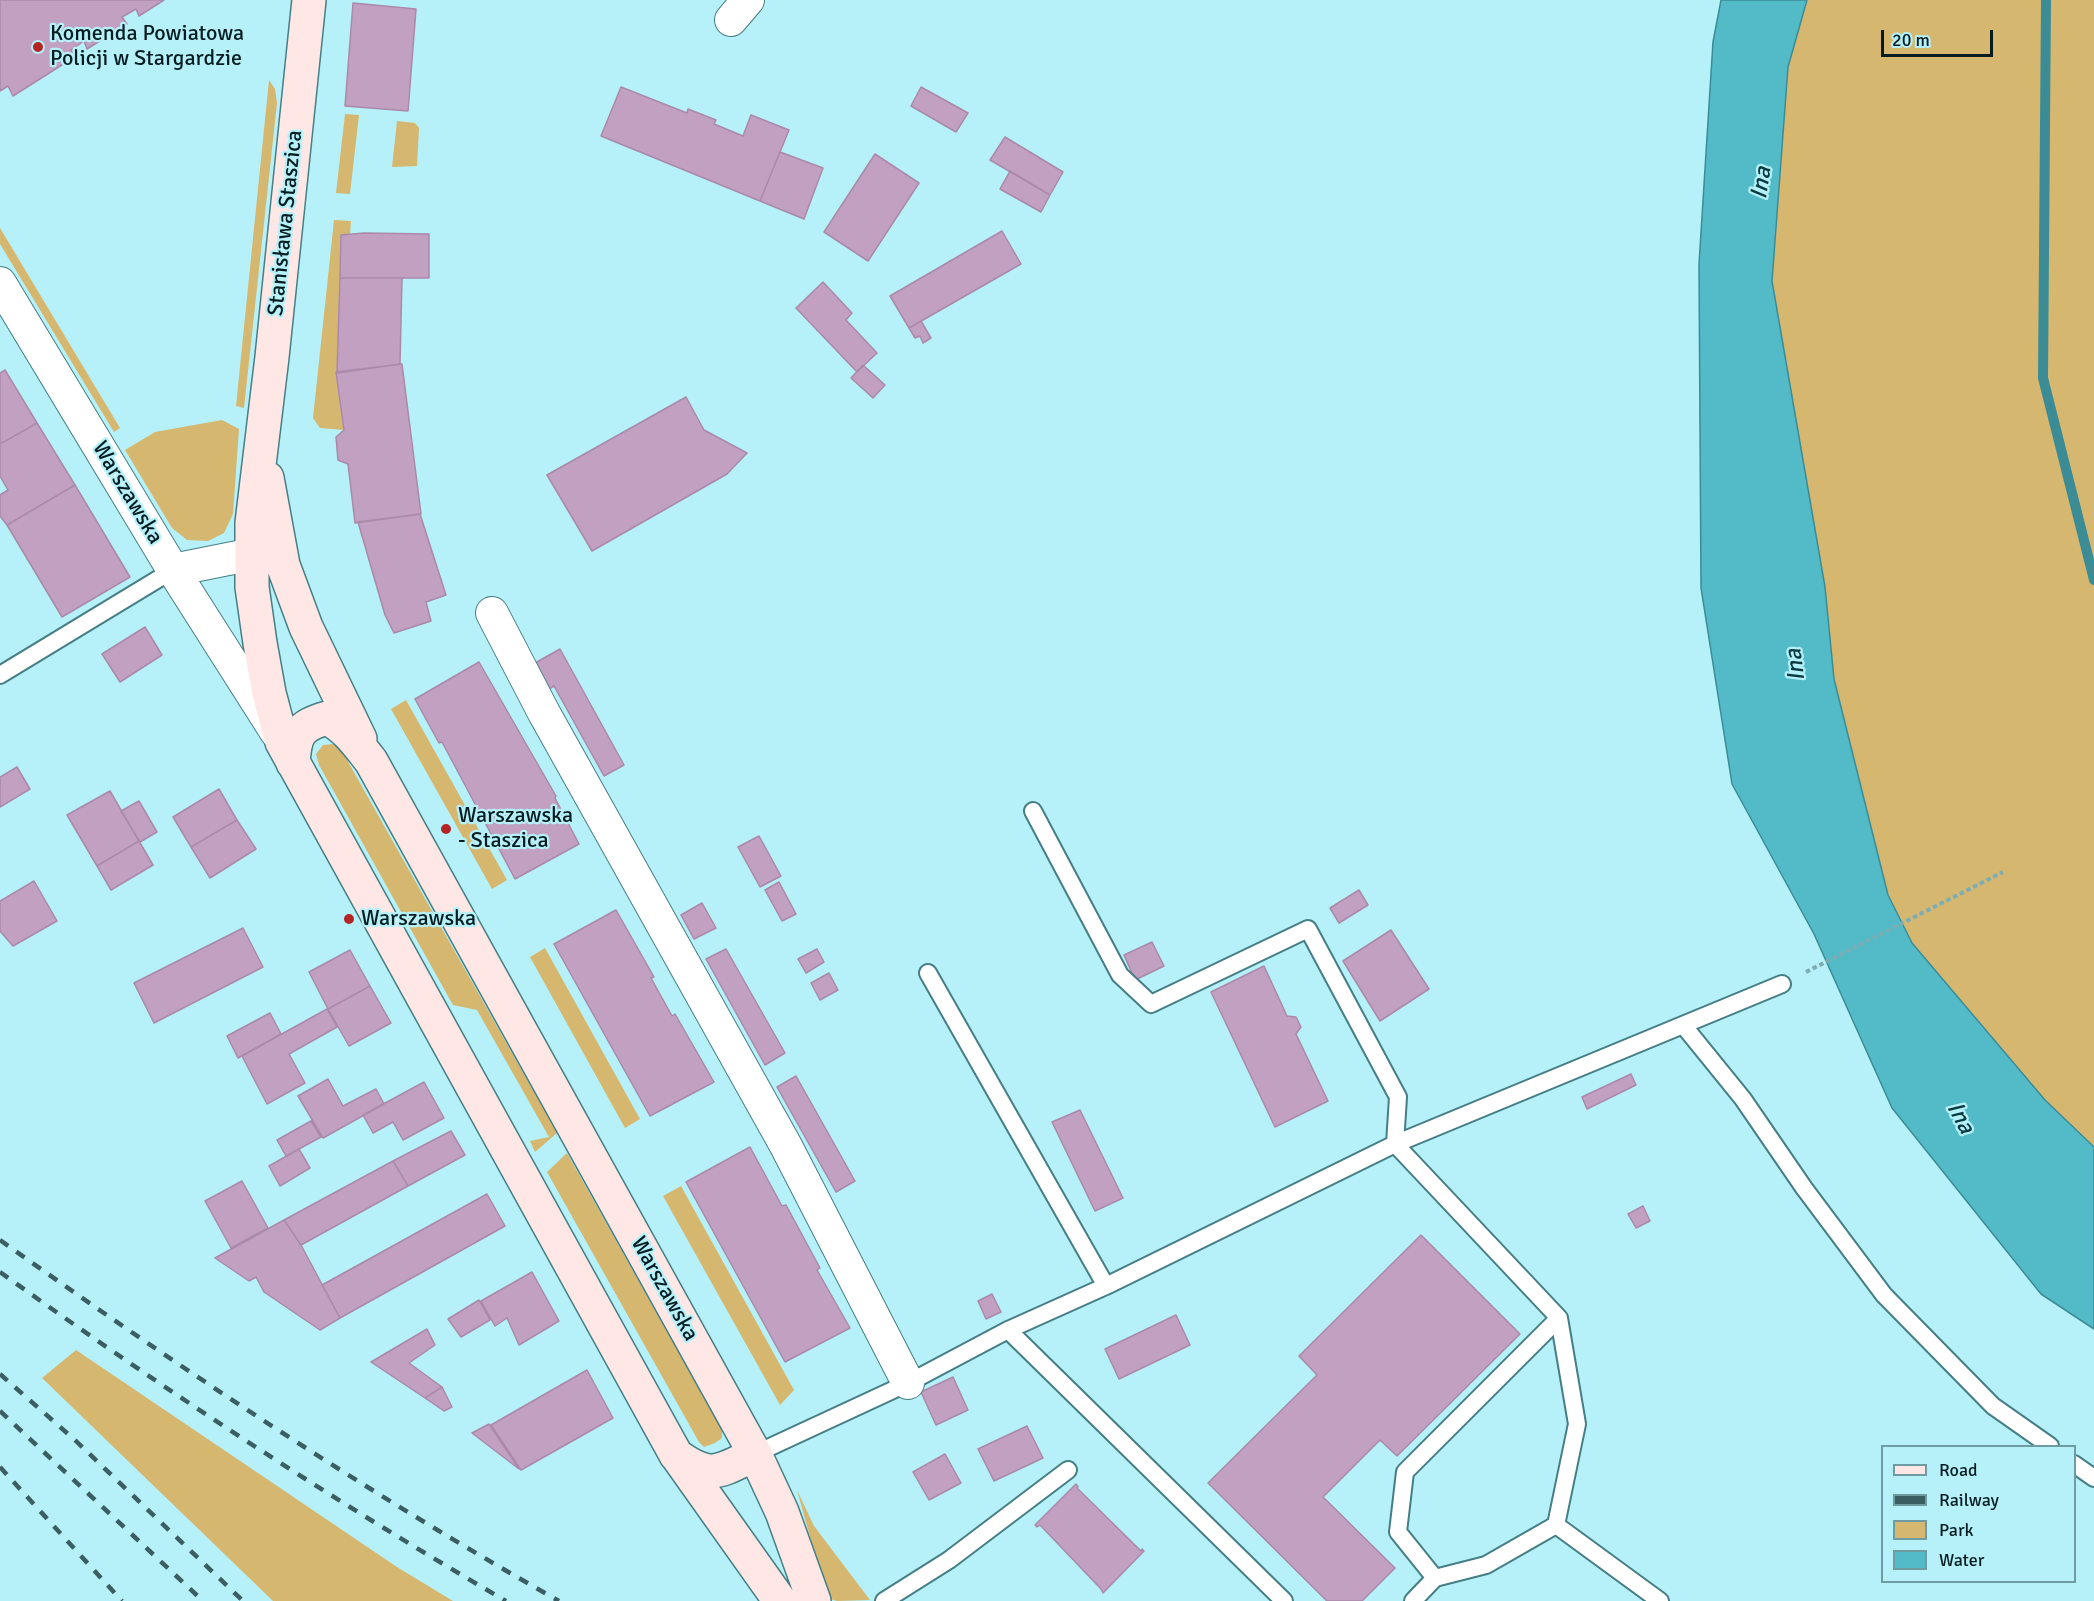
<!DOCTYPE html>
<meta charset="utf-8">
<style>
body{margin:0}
#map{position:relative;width:2094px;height:1601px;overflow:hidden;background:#b6f1f9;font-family:Signika,sans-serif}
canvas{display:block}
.legend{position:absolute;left:1881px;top:1445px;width:195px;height:138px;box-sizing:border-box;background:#b6f1f9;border:2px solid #6f9ca2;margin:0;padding:8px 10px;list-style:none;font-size:18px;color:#051d20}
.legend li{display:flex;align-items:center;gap:12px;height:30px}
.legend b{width:30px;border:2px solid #6f9ca2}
.scale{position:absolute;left:1881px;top:30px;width:112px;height:27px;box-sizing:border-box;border:3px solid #051d20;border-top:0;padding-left:8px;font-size:18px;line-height:21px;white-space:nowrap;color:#051d20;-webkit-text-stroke:4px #b6f1f9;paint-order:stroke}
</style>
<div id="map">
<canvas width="2094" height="1601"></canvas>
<ul class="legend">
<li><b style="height:8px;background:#fee7e5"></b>Road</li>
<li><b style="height:8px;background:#3b5e62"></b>Railway</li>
<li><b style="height:16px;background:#d6b770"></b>Park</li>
<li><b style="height:16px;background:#53bbc8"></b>Water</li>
</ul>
<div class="scale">20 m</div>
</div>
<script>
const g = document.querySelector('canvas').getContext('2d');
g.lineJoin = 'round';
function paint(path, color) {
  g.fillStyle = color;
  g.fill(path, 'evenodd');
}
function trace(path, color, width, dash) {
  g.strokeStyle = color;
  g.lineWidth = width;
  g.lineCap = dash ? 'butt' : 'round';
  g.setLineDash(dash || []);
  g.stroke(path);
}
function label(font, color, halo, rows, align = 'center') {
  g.font = font + ' Signika,sans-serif';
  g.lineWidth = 4.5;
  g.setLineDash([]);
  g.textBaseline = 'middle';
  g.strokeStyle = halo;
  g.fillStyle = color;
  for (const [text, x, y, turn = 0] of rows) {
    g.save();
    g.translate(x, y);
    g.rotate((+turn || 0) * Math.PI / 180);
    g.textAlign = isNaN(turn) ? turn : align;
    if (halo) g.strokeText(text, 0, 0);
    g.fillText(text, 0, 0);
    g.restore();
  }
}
const green = new Path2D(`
 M1807,0H2094V1147L2045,1100L1912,943L1888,895L1834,679L1825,587L1772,281L1788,67Z
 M269,80L275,89L277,103L244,408L236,406Z
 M345,114L359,115L350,194L336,193Z
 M397,121L415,123L419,128L417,166L392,167Z
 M334,220L351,221L350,235H341L337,373H336L344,430L320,428L313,418Z
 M0,228L120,428L114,432L0,244Z
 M222,420L239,429L233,514L224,533L208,541L187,540L172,528L125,450L155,432Z
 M406,700L507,880L492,889L391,709Z
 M333,744L342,751L557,1133L535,1152L530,1141L549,1137L477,1010L453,1005L319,765L316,754L323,745Z
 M545,948L640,1119L625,1128L530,957Z
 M567,1153L722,1430V1438L715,1443L704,1447L699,1442L547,1172Z
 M681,1186L794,1390L780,1405L663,1196Z
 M76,1350L397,1567L453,1601H273L42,1378Z
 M797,1490L814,1526L870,1600L837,1601L830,1599L819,1569Z`);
const water = new Path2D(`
 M1721,0H1807L1788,67L1772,281L1825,587L1834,679L1888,895L1912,943L2045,1100L2094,1147V1329L2041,1294L1892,1108L1814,934L1732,784L1701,588L1699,264L1713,42Z`);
const stream = new Path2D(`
 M2046,0L2043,378L2094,580`);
const building = new Path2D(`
 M0,0H164L139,16L136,9L122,17L127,24L87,49L84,41L71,50L76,56L13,96L8,86L0,91Z
 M353,3L416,9L408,111L345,106Z
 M621,87L687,113L688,109L716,120L714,124L743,136L751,115L789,130L760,201L601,136Z
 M921,87L968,113L956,132L911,106Z
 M1005,137L1063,172L1050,195L990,160Z
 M780,152L823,168L804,219L760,201Z
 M875,154L919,183L868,261L824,232Z
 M1010,171L1050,195L1041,212L1000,189Z
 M1002,231L1021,264L909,328L890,296Z
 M364,233L429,234V278H340L341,235Z
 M340,278H402L400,364L337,373Z
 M823,282L852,313L846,320L877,353L857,372L796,308Z
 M921,321L931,338L923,343L920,336L915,338L909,328Z
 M402,364L421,514L355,523L348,464L338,460L336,437L344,430L336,372Z
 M863,365L885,385L873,398L851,378Z
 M5,370L37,423L0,444V373Z
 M686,397L704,430L747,453L727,474L592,551L547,475Z
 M37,423L75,485L7,525L0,516V495L8,490L0,476V444Z
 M75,485L130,577L62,617L7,525Z
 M420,514L446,595L426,602L431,621L394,633L385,615L358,522Z
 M145,627L162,655L120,682L102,654Z
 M560,649L624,765L604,776L554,686L549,689L535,663Z
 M479,662L556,796L555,798L579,844L515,879L442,742L439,743L415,699Z
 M17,767L30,789L0,807V777Z
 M219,789L237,820L191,847L173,817Z
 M110,791L139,841L97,866L67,815Z
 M139,801L157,832L140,842L121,811Z
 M237,820L256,849L210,878L191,847Z
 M759,836L781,876L760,887L738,847Z
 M139,841L153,865L111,890L97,866Z
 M34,881L57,921L13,946L0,931V901Z
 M779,882L796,914L782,921L765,890Z
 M1359,890L1368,905L1339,923L1330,908Z
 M702,903L716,928L694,939L681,915Z
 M616,910L654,977L651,978L672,1016L675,1014L714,1082L650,1116L554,944Z
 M243,928L263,967L154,1023L134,983Z
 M1391,930L1429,989L1380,1021L1343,961Z
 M1152,942L1164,966L1135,980L1124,955Z
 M726,949L785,1053L765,1065L706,959Z
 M817,949L824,962L806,973L798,959Z
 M350,950L370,986L328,1009L309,972Z
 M1264,966L1287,1016L1296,1017L1301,1027L1296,1034L1328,1101L1275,1127L1211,992Z
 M829,973L838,990L820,1000L811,983Z
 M370,986L391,1023L349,1046L328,1009Z
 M327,1009L337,1027L289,1054L305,1083L267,1104L242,1056Z
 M270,1013L281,1034L238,1058L227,1036Z
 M1631,1074L1636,1085L1587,1109L1582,1097Z
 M796,1076L855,1181L836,1192L777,1087Z
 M328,1079L343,1106L376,1089L384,1104L323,1138L298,1096Z
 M424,1082L444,1118L403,1140L393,1122L373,1133L363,1115Z
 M1080,1110L1123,1198L1095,1211L1052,1122Z
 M311,1121L321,1137L286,1156L277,1140Z
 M451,1131L465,1155L408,1186L393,1161Z
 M750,1147L782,1206L786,1205L820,1268L817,1270L850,1328L785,1362L686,1182Z
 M299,1149L310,1168L280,1186L269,1166Z
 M393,1161L408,1186L301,1245L284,1220Z
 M242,1181L268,1228L231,1248L205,1201Z
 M487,1194L505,1226L340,1318L322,1285Z
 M1643,1206L1650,1221L1636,1228L1628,1214Z
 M284,1220L301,1245L340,1318L320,1330L264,1292L256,1277L249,1281L215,1258Z
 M1421,1235L1520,1334L1397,1456L1380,1440L1323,1497L1395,1568L1362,1601H1327L1208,1483L1317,1375L1299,1356Z
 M532,1272L559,1321L519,1345L507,1318L495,1326L481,1301Z
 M992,1294L1001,1312L986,1319L978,1301Z
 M479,1300L490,1320L461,1337L448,1319Z
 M1176,1315L1190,1345L1119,1379L1105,1349Z
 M427,1329L435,1345L409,1363L442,1387L425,1398L371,1362Z
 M587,1370L613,1418L521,1470L491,1425Z
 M953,1377L968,1410L936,1425L921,1392Z
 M442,1387L452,1407L444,1411L425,1398Z
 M489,1424L519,1469L472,1433Z
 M1027,1426L1043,1458L994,1481L978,1449Z
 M945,1454L961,1483L929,1500L913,1472Z
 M1076,1484L1078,1487L1077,1488L1141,1551L1142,1549L1144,1551L1103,1593L1101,1589L1040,1525L1037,1527L1035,1525Z`);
const path = new Path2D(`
 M1806,972L2003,872`);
const service = new Path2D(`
 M0,675L173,570
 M1033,811L1120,975L1151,1004L1308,929L1398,1097L1395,1144L1559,1318L1577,1424L1556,1525L1486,1565L1435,1578L1413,1601
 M928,973L1106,1286
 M1683,1025L1743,1099L1804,1188L1884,1295L1993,1406L2050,1446
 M1008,1330L1284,1601
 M755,1454L908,1383L1008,1330L1106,1286L1395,1144L1782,984
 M2074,1464L2094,1478
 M1556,1525L1660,1601
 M1435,1578L1398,1532L1405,1472L1559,1318
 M884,1601L949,1560L1068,1470`);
const minor = new Path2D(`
 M731,20L748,0
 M0,283L173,570L276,732
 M173,570L278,549
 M492,613L544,713L786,1146L908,1383`);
const secondary = new Path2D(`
 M309,0L272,357L252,523V587L260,643L269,693L282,742L675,1453L780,1601
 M267,478L283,565L306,627L360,739
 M293,763C295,734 299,726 327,718C347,728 358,745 371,761L755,1454L782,1512L814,1601
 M676,1455C711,1481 720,1471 755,1454`);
const rail = new Path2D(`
 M0,1240C181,1369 366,1492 559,1601
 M0,1272C163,1389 332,1500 506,1601
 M0,1374L76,1441L243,1601
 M0,1411L203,1601
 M0,1467L122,1601`);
const markers = [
 [38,47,6,"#b42425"],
 [446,829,6,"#b42425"],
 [349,919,6,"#b42425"]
];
const poiNames = [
 ["Komenda Powiatowa",50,34],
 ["Policji w Stargardzie",50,59],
 ["Warszawska",458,816],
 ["- Staszica",458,841],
 ["Warszawska",361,919]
];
const streetNames = [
 ["Stanisława Staszica",286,223,-84],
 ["Warszawska",127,493,59],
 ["Warszawska",664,1289,61]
];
const waterNames = [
 ["Ina",1762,183,-81],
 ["Ina",1796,665,-97],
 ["Ina",1960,1118,62]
];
paint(green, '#d6b770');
paint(water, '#53bbc8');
trace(water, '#3c8c96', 1.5);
trace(stream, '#3c8c96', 10);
paint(building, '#c1a0c1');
trace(building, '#aa89aa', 1.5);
trace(service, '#467e85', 20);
trace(minor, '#467e85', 34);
trace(secondary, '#467e85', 36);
trace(path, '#7dadb3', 4, [4.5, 3]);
trace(service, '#fff', 16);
trace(minor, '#fff', 32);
trace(secondary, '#fee7e5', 33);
trace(rail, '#3b5e62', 4.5, [10, 10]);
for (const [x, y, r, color] of markers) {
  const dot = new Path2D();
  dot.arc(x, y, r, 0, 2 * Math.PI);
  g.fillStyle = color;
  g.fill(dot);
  trace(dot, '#b6f1f9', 2);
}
label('22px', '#051d20', '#b6f1f9', poiNames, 'left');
label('22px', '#051d20', '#b6f1f9', streetNames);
label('italic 24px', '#083b41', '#b6f1f9', waterNames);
</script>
